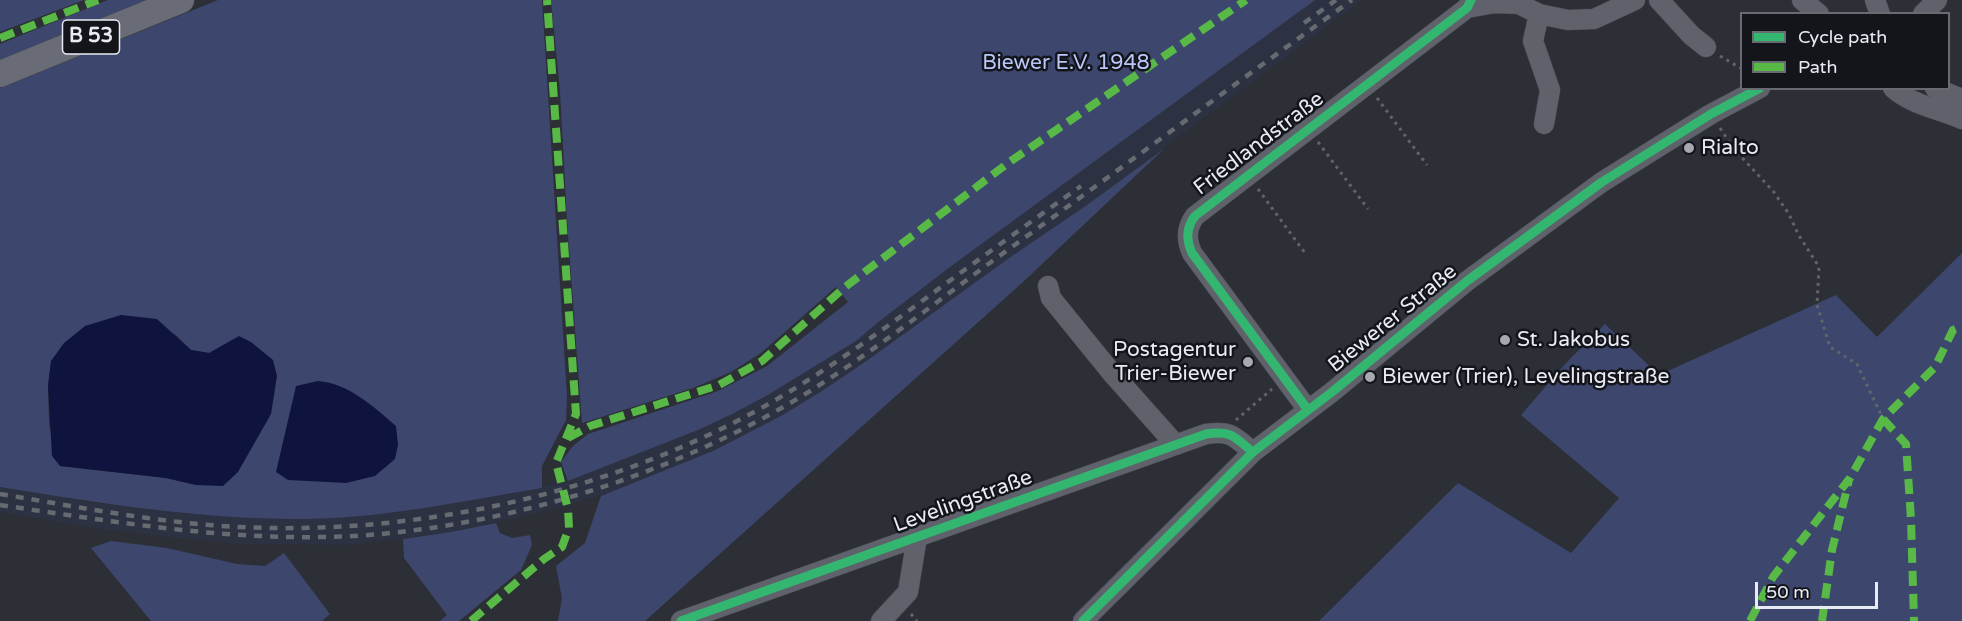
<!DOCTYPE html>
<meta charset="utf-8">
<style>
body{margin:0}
#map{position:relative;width:1962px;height:621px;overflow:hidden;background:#2d2f36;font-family:"Varela Round",sans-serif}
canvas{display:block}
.legend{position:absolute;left:1740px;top:12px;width:210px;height:78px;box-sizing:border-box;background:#13151b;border:2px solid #686b72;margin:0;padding:8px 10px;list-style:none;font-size:18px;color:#e8ebf4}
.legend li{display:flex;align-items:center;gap:12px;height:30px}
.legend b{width:30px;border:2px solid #686b72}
.scale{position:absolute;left:1755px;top:582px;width:123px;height:27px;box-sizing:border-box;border:3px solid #e8ebf4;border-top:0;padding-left:8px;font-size:18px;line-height:21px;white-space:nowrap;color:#e8ebf4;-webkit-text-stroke:4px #13151b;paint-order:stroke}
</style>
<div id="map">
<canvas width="1962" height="621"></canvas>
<ul class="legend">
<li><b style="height:8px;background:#33b770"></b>Cycle path</li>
<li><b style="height:8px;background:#58b947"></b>Path</li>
</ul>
<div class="scale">50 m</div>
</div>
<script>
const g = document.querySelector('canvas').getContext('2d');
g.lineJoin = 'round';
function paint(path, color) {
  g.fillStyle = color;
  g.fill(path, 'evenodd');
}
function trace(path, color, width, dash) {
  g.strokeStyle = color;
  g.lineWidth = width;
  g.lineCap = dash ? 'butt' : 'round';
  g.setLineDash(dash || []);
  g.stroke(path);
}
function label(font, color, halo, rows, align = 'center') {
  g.font = font + ' "Varela Round",sans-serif';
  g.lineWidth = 5;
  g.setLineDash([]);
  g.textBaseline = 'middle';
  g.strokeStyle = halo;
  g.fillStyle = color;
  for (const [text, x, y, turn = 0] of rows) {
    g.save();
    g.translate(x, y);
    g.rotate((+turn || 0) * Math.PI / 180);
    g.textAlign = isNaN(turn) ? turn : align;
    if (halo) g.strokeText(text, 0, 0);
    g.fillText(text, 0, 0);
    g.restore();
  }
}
const built = new Path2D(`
 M1315,0H1362L1087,205L1012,256L865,362L822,391L781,416L713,451L624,488L549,510L451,532L351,545L240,544L169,537L100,529L0,512V487L103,504L173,512L239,517L300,519L350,517L515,492L568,481L698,430L732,414L766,396L856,341L877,323L950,267Z`);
const green = new Path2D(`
 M0,0H84L0,32Z
 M108,0H150L0,61V44Z
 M218,0H542L567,396L566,420L542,466V488C462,501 381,519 299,519C198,519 99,503 0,487V88ZM175,334L191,350L209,353L196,485L166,478L60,466L49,425L48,386L51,361Z
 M551,0H1315L950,267L877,323L856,341L766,396L732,414L698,430L568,481L561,462L573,446L588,434L718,391L767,366L848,302L836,287L761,353L731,372L693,388L582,423L567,221L560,91Z
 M1165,148L1023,282L645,621H558L562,598L556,566L585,543L601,496L713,451L781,416L822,391L865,362L1012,256L1087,205Z
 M1962,253V621H1319L1458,483L1571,553L1619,498L1521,415L1565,364L1605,324L1659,375L1836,295L1877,337Z
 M496,523L500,533L512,538L530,535L532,545L521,570L459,621H440L447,615L404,558L403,539L451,532Z
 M111,541L167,548L237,564L265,566L284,553L330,614L322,621H151L91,548Z`);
const water = new Path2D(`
 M121,315L157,319L191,350L209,353L239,336L251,342L273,360L277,376L271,414L238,472L223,486L196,485L166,478L60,466L52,456L48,386L51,361L64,343L85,326Z
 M318,381C348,383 374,407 396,426L398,445L395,459L375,476L346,483L288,480L276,472L296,386Z`);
const path = new Path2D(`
 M1720,56L1742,69
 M1377,98L1427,165
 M1720,128L1734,149L1773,191L1789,214L1798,234L1819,267L1817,305L1830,347L1857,364L1883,419
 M1318,142L1368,209
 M1258,189L1305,253
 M1236,420L1272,389
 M911,614L917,621`);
const minor = new Path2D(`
 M1659,0L1691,35L1706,47
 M1802,0L1819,14
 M1875,0L1880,14
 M1467,8L1495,3L1519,4L1539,14L1568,20L1594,19L1635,0
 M1539,14L1533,41L1550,90L1544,124
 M1923,14L1937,0
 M1893,88C1912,105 1939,109 1962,119
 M1935,88L1962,99
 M1048,286L1051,298L1111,372L1176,445
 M1308,410L1192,253C1186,239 1186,228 1195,216L1467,8L1471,0
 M681,621L1206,434C1232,430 1234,437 1253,452
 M881,621L908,592L917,537
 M1083,621L1253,452L1332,392L1467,281L1602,182L1711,114L1760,88`);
const major = new Path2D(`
 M0,74L181,0`);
const rail = new Path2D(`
 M1304,23L1336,0
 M0,494C79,507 159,523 239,527C420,536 615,492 772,402C829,369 881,331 933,293C982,257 1032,221 1081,186
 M0,505C123,523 244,544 369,535C522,523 688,469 818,386C884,344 945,295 1009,249C1123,167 1237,82 1352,0`);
const quiet = new Path2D(`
 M0,38L98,0
 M1883,419L1906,444L1911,519L1914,621
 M568,438L590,426L719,385L762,361L845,287L1008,163L1246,0
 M471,621L544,559L562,547L569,528L568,509L556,463L576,414L547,0
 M1750,621L1773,577L1850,478L1883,419L1935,367L1953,330L1962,326
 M1822,621L1832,550L1849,480`);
const cycleway = new Path2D(`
 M1308,410L1192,253C1186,239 1186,228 1195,216L1467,8L1471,0
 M681,621L1206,434C1232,430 1234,437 1253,452
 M1083,621L1253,452L1332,392L1467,281L1602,182L1711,114L1760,88`);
const markers = [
 [1689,148,6,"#a7a9b2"],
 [1505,340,6,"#a7a9b2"],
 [1248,362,6,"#a7a9b2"],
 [1370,377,6,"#a7a9b2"]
];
const shields = [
 [91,37,57]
];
const shieldNames = [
 ["B 53",91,37]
];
const parkNames = [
 ["Biewer E.V. 1948",1066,63]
];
const streetNames = [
 ["Friedlandstraße",1259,144,-37],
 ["Biewerer Straße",1393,319,-39],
 ["Levelingstraße",963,502,-20]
];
const poiNames = [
 ["Rialto",1701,148],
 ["St. Jakobus",1517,340],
 ["Postagentur",1236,350,"right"],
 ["Trier-Biewer",1236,374,"right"],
 ["Biewer (Trier), Levelingstraße",1382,377]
];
paint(built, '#2d3243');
paint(green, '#3d476e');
paint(water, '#0f143e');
trace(minor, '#484a50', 21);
trace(major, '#484a50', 27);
trace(path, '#62646b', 3, [3, 4.5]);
trace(minor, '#5f626b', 20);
trace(major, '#696c77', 26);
trace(rail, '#676a70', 4.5, [8, 8]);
trace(quiet, '#58b947', 8, [15, 8]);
trace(cycleway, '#33b770', 9);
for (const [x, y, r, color] of markers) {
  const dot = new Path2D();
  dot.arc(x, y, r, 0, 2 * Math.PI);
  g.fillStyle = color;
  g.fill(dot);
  trace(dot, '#13151b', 2);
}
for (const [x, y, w] of shields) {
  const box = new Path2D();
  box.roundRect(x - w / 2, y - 17, w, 34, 4.5);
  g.fillStyle = '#13151b';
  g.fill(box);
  trace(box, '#e8ebf4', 1.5);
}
label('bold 20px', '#e8ebf4', null, shieldNames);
label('21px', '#b9c7f8', '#13151b', parkNames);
label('21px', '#e8ebf4', '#13151b', streetNames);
label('21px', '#e8ebf4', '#13151b', poiNames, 'left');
</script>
